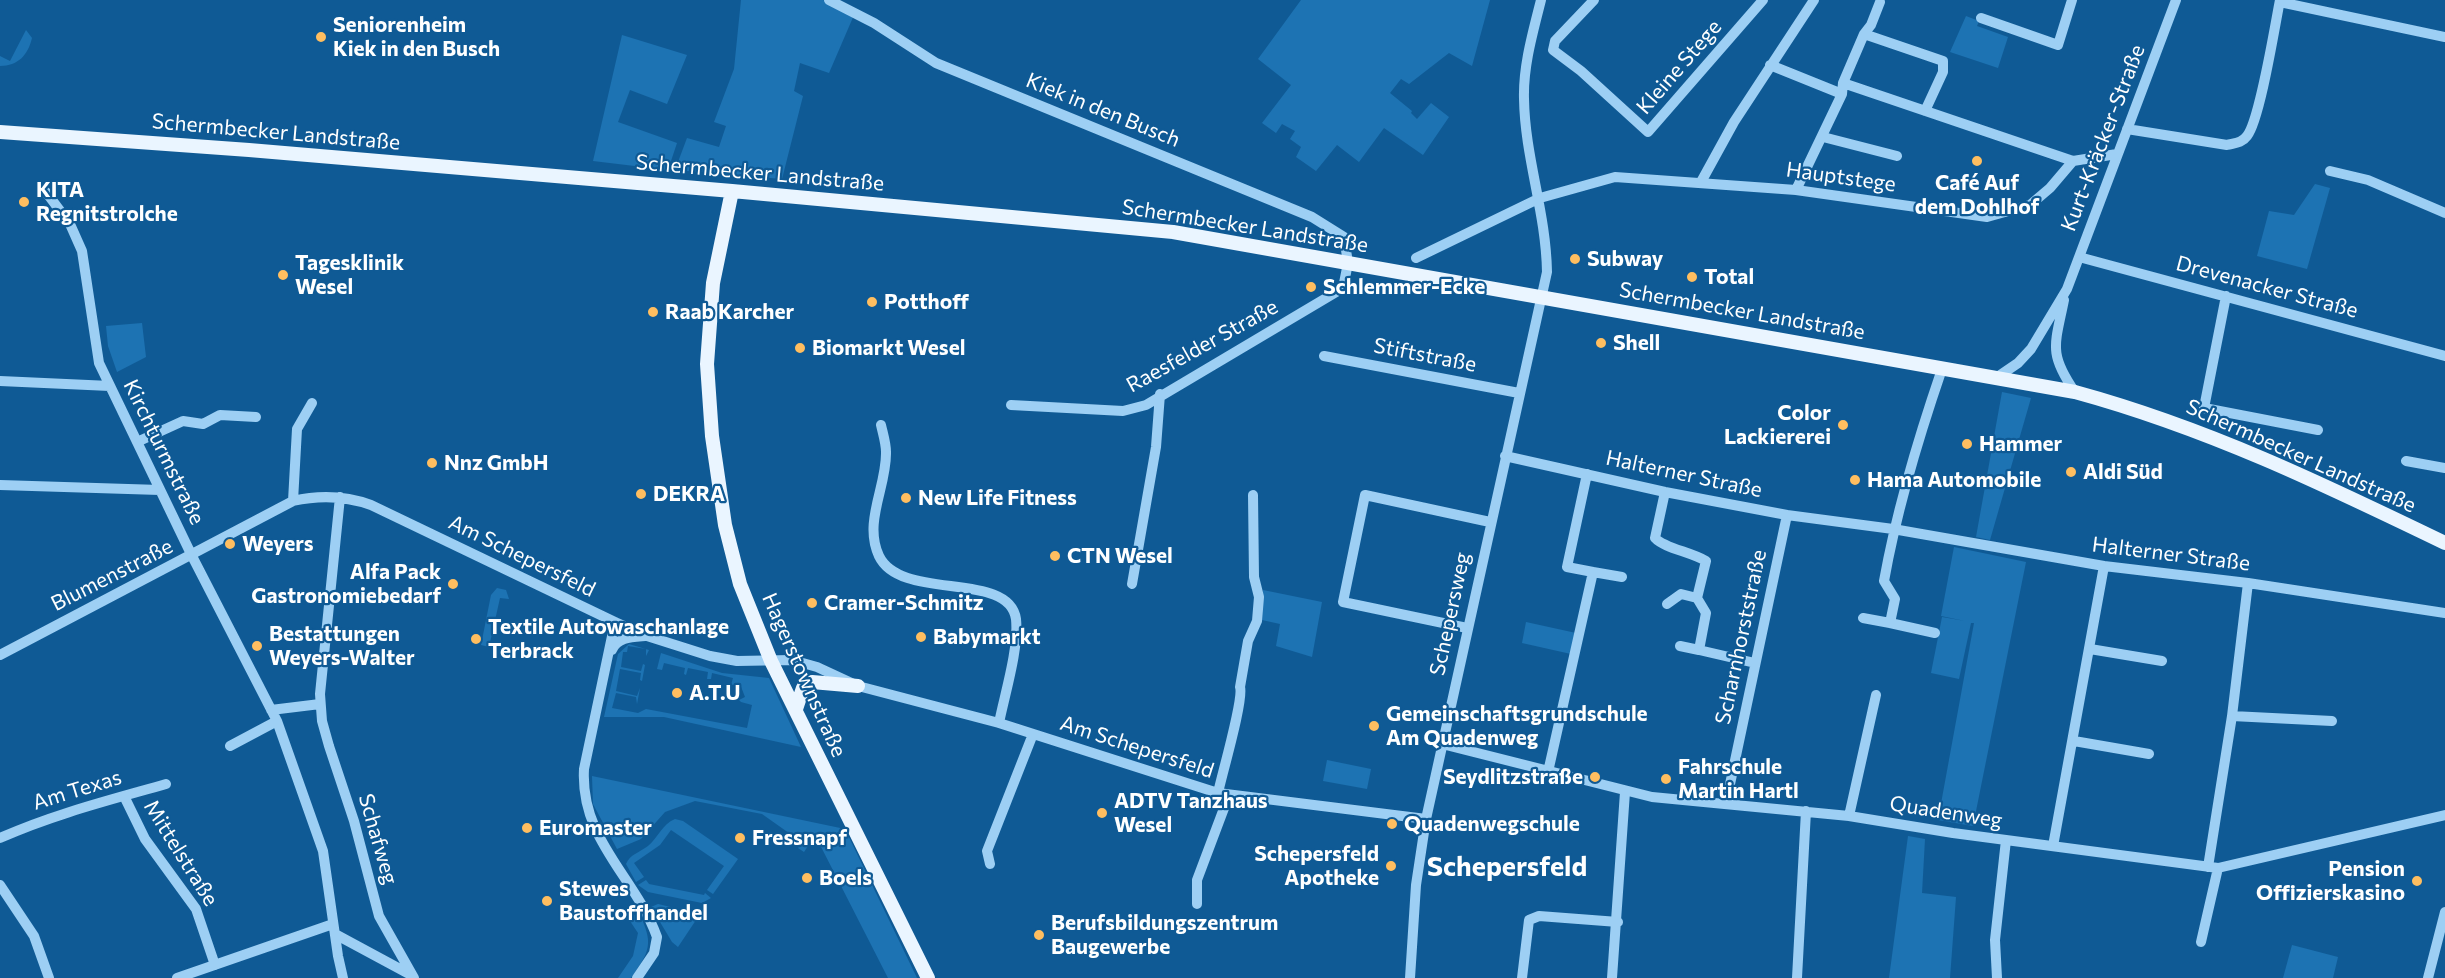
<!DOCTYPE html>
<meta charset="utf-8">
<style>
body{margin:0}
canvas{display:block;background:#0f5a95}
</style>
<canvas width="2445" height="978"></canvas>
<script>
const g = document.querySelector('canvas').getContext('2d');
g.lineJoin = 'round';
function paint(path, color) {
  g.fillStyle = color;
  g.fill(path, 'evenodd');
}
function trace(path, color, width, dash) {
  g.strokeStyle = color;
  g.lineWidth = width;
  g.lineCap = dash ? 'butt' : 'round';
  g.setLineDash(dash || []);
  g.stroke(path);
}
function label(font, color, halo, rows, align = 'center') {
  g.font = font + ' Commissioner,sans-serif';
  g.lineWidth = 4.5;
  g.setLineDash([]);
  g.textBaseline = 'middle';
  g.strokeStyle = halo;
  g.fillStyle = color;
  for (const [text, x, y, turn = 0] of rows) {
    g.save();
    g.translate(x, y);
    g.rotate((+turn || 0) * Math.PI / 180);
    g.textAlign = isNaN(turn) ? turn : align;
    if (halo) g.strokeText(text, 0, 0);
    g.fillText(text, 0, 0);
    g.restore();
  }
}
const green = new Path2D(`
 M741,0H823L854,15L829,73L800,63L794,91L803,96L782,179L675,170L687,138L719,147L726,126L714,122L734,69Z
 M1301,0H1490L1472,66L1449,53L1409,84L1401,79L1390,93L1412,111L1411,113L1417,119L1431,103L1449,117L1423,155L1384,128L1359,162L1337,145L1316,171L1296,157L1301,147L1290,139L1295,131L1282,124L1276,133L1262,123L1291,85L1258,59Z
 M1966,16L1979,21L1977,26L2008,37L1998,68L1950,52Z
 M26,30L32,38C28,55 18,66 0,66V56L10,61Z
 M622,35L687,55L667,104L630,90L618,122L677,143L668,170L593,161Z
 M2315,184L2330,188L2307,269L2257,256L2269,211L2294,215Z
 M142,323L146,357L117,372L108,346L106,326Z
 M2002,392L2031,398L1990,540L1976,537Z
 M1954,547L2026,562L1973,826L1938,820L1974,623H1971L1959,679L1931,673L1942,617L1965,621L1941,616Z
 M497,588L506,590L509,599L500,598L489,647L481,645L491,595Z
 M1263,590L1322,602L1312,657L1276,646L1280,624L1262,620Z
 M1526,622L1576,633L1571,654L1522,643Z
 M629,644L649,650L646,656V649L628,646L627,652H623L621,667L641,671L643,664L645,665L642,681L640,680L641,673L620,669L616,691L637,696L640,688L637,704L636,697L616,693L612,708L638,713L646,709L747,728L752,705L741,702L739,700L745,697L740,684L731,685L733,678L712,673L711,679H707L708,672L688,668L686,675L684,674L685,668L664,663L662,670L657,669L661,653L722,673L769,678L801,747L664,717H604L618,654Z
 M1327,760L1371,769L1367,789L1323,781Z
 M592,776L845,829L917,978H888L816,837L806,841L808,846L804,852L798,848L800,845L794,841L796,838L762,814L695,801L665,812L641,839L617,849L593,804Z
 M675,819L683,821L738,859L713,894L707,890L724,866L671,830L660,845L634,863L644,877L636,882L626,864C630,854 639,853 648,846C658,838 662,824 675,819Z
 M1908,836L1925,839L1922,893L1956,897L1950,978H1889Z
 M646,880L649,884L704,895L705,893L711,898L702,903L648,892L638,885Z
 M658,904L700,914L678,947L672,942L651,907Z
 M639,913C654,944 650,951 631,978H618L633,956L638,933L628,918Z
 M2292,945L2338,957L2333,978H2283Z`);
const minor = new Path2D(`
 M829,0L874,23L936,63L1312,217L1344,237L1348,263L1343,288L1146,405L1123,411L1011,405
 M1594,0L1555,41L1553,50L1581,71L1648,132L1763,0
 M2280,2L2445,37
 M1981,18L2058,45L2072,0
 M1864,34L1943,61V72L1925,111
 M1770,65L1842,94
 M1843,83L2073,161
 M2127,129L2227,145C2235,143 2242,143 2247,136C2260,120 2275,25 2280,0
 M1823,137L1897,156
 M2330,171L2368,180L2445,213
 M1701,182L1734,122L1814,0
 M1796,190L1842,94L1843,83L1864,34L1871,25L1880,2
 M46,192L70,224L82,251L99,363L192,556L277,721L323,851L338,956L343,978
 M2079,257L2445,356
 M1416,258L1540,198L1615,177L1796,190L1987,217L2030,205L2050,188L2073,161L2117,154
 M2226,296L2204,408L2318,430
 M2064,300C2055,345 2048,353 2075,392
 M1324,356L1519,393
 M1996,378L2018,363L2031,349L2067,289L2176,0
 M0,381L110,386
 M881,425C883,434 886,443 886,452C887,486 863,522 879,556C901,602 1009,570 1016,619C1019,649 1005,693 999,723
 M137,442L183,421L203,424L220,415L256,417
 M1505,456L1665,492L1787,515L1893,529L2104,566L2248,583L2445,613
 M2406,461L2445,468
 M0,485L160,490
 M1665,492L1655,538C1664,548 1691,552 1706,561L1697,598L1706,613L1699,650L1755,663
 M340,497L320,694L322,721L329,746L354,821L379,916L414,978
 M293,501L297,429L312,403
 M1593,572L1622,577
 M1132,584L1156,447L1160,394
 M1667,604L1681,594L1697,598
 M1863,618L1890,623
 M615,622L584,769C580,840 635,876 657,937L654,953L637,978
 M1467,628L1343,602L1365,495L1490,522
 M1935,633L1890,623L1895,599L1884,581C1897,508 1918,439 1942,369
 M1680,646L1699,650
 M2090,649L2162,661
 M612,650C617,637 632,637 645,636
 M0,655L293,501C319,495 346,496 371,505L615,622L647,636L710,656L737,661L792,660L817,667L858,686L999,723L1218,793L1426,819
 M271,710L320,704
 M2232,716L2332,721
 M2074,741L2149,754
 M1442,744L1652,797L1849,816L1953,833L2218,868L2445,815
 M230,746L277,721
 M1548,772L1593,572L1567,567L1587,474
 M1218,793C1222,774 1244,699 1240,687L1248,641L1257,621L1259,597L1254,577L1253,495
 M124,796L145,839L196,909L215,965
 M1726,803L1787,515
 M1849,816L1876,695
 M0,838C54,814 110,800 166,784
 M2053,846L2104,566
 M990,864L987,851L1033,734
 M2208,867L2232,716L2248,583
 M0,885L34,936L49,978
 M1197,904V880L1229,795
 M335,934L411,975
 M2201,942L2218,868
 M177,978L333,924
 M1410,978L1416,885L1426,819L1547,272C1546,212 1525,158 1524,99C1523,66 1533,32 1541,0
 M1522,978L1529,920L1539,916L1618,922
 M1612,978L1625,792
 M1797,978L1806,811
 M1997,978L1995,940L2006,840
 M2428,978L2445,912`);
const major = new Path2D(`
 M0,132L249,150L732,191L1173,232L2075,392C2207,428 2323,484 2445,543
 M732,191L713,283L707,364L712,436L725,525L740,584L771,661L928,978
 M796,709L803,688L812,682L858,686`);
const markers = [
 [321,37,6,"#ffbe60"],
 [1977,161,6,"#ffbe60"],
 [24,202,6,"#ffbe60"],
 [1575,259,6,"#ffbe60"],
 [283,275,6,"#ffbe60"],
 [1692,277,6,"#ffbe60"],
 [1311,287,6,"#ffbe60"],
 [872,302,6,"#ffbe60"],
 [653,312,6,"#ffbe60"],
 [1601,343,6,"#ffbe60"],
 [800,348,6,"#ffbe60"],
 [1843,425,6,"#ffbe60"],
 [1967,444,6,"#ffbe60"],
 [432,463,6,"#ffbe60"],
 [2071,472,6,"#ffbe60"],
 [1855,480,6,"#ffbe60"],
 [641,494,6,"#ffbe60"],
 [906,498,6,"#ffbe60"],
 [230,544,6,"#ffbe60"],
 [1055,556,6,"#ffbe60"],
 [453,584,6,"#ffbe60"],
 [812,603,6,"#ffbe60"],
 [921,637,6,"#ffbe60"],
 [476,639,6,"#ffbe60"],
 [257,646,6,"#ffbe60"],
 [677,693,6,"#ffbe60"],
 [1374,726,6,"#ffbe60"],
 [1595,777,6,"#ffbe60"],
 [1666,779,6,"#ffbe60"],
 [1102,813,6,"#ffbe60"],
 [1392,824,6,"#ffbe60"],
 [527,828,6,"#ffbe60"],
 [740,838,6,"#ffbe60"],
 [1391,866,6,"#ffbe60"],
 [807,878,6,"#ffbe60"],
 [2417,881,6,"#ffbe60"],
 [547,901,6,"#ffbe60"],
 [1039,935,6,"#ffbe60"]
];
const poiNames = [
 ["Seniorenheim",333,25],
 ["Kiek in den Busch",333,49],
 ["Café Auf",1977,183,"center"],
 ["dem Dohlhof",1977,207,"center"],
 ["KITA",36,190],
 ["Regnitstrolche",36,214],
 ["Subway",1587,259],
 ["Tagesklinik",295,263],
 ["Wesel",295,287],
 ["Total",1704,277],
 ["Schlemmer-Ecke",1323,287],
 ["Potthoff",884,302],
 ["Raab Karcher",665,312],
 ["Shell",1613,343],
 ["Biomarkt Wesel",812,348],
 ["Color",1831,413,"right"],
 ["Lackiererei",1831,437,"right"],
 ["Hammer",1979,444],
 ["Nnz GmbH",444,463],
 ["Aldi Süd",2083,472],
 ["Hama Automobile",1867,480],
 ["DEKRA",653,494],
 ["New Life Fitness",918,498],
 ["Weyers",242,544],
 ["CTN Wesel",1067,556],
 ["Alfa Pack",441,572,"right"],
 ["Gastronomiebedarf",441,596,"right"],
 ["Cramer-Schmitz",824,603],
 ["Textile Autowaschanlage",488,627],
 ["Terbrack",488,651],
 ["Bestattungen",269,634],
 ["Weyers-Walter",269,658],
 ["Babymarkt",933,637],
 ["A.T.U",689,693],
 ["Gemeinschaftsgrundschule",1386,714],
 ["Am Quadenweg",1386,738],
 ["Fahrschule",1678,767],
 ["Martin Hartl",1678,791],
 ["Seydlitzstraße",1583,777,"right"],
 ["ADTV Tanzhaus",1114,801],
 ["Wesel",1114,825],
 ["Quadenwegschule",1404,824],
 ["Euromaster",539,828],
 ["Fressnapf",752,838],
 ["Schepersfeld",1379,854,"right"],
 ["Apotheke",1379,878,"right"],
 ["Pension",2405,869,"right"],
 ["Offizierskasino",2405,893,"right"],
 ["Boels",819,878],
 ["Stewes",559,889],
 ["Baustoffhandel",559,913],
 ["Berufsbildungszentrum",1051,923],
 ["Baugewerbe",1051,947]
];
const streetNames = [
 ["Kleine Stege",1679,67,-49],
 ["Kiek in den Busch",1103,110,22],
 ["Schermbecker Landstraße",276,132,5],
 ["Kurt-Kräcker-Straße",2103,138,-69],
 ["Schermbecker Landstraße",760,173,5],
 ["Hauptstege",1841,177,8],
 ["Schermbecker Landstraße",1245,226,9],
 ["Drevenacker Straße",2267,287,15],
 ["Schermbecker Landstraße",1742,311,10],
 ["Raesfelder Straße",1202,346,-29],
 ["Stiftstraße",1425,355,11],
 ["Kirchturmstraße",164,452,64],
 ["Schermbecker Landstraße",2301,456,24],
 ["Halterner Straße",1684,474,12],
 ["Halterner Straße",2171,554,7],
 ["Am Schepersfeld",522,556,26],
 ["Blumenstraße",112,575,-27],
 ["Schepersweg",1450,614,-78],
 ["Scharnhorststraße",1741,637,-78],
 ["Hagerstownstraße",804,675,66],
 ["Am Schepersfeld",1137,747,18],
 ["Am Texas",77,790,-17],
 ["Quadenweg",1946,812,9],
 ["Schafweg",378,839,74],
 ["Mittelstraße",181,853,58]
];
const districtNames = [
 ["Schepersfeld",1507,867]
];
paint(green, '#1d73b3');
trace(minor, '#9dcff4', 10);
trace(major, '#eaf5ff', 14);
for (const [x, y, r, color] of markers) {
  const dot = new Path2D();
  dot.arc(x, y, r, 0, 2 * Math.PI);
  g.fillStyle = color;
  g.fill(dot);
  trace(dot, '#0f5a95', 2);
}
label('bold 21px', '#fff', '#0f5a95', poiNames, 'left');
label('21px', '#fff', '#0f5a95', streetNames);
label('bold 27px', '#fff', '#0f5a95', districtNames);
</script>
